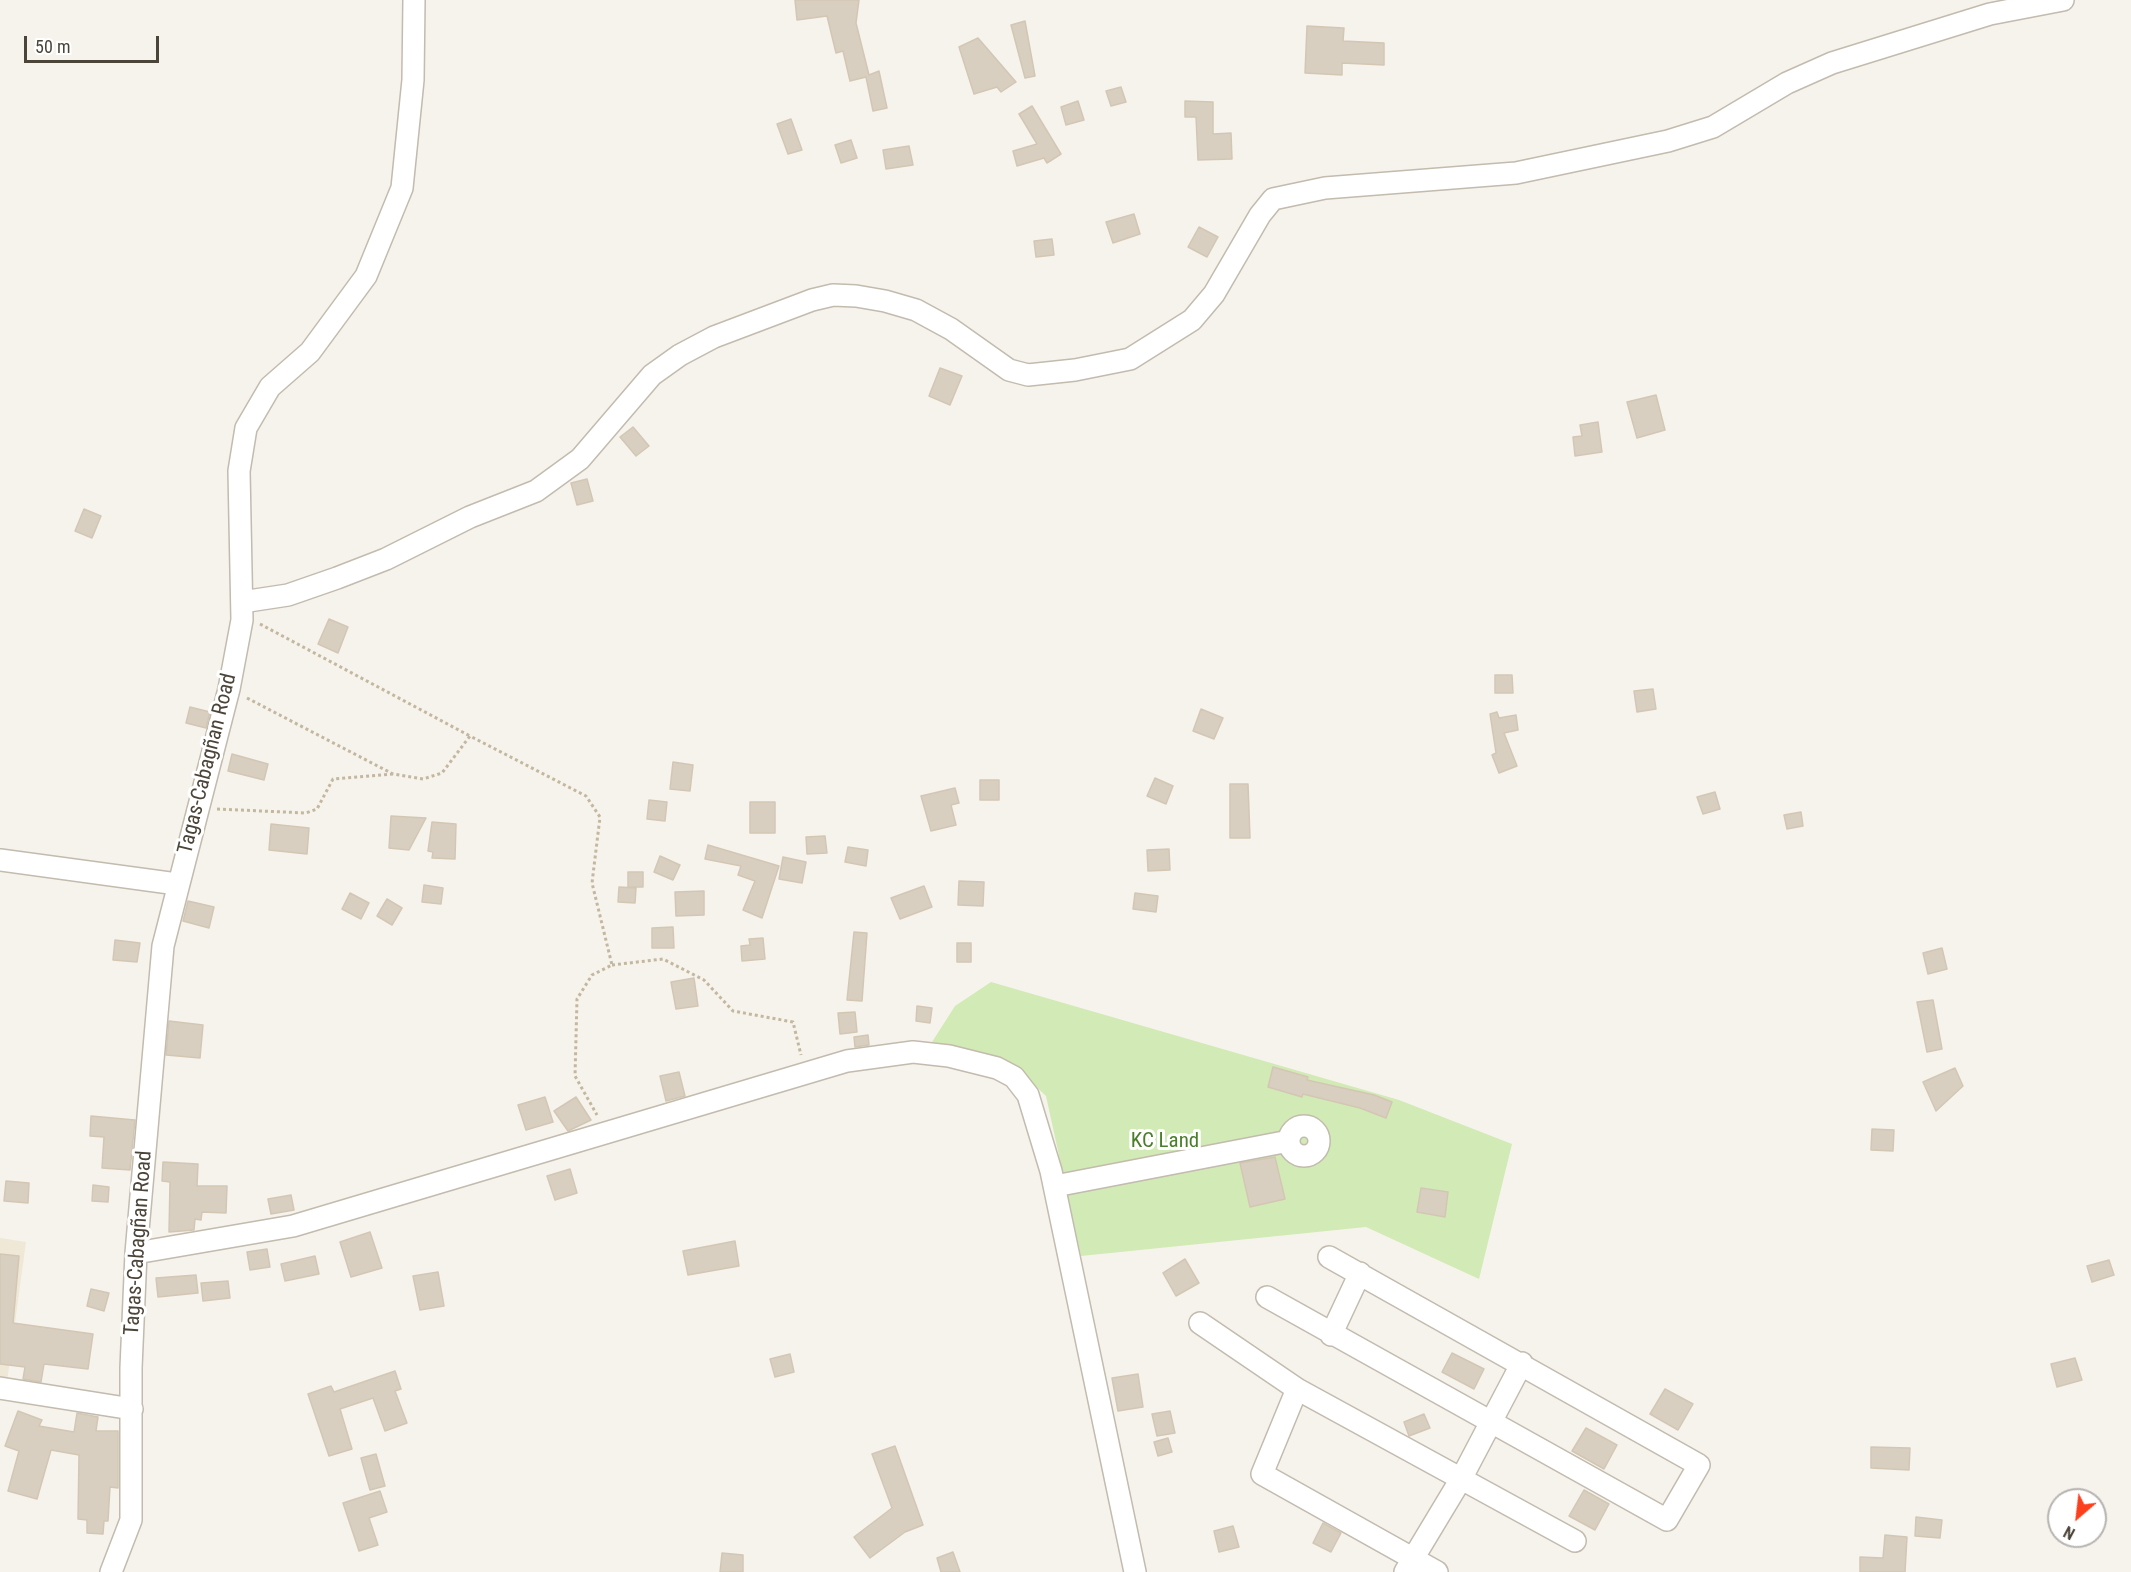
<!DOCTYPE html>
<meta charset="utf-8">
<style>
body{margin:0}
#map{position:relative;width:2131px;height:1572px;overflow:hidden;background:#f6f3ec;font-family:"Roboto Condensed",sans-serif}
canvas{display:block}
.north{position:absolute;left:2047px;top:1488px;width:60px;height:60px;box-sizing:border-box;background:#fff;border:2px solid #b7b4b0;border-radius:50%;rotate:208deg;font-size:16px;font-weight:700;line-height:24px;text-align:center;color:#4b4439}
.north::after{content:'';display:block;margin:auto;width:21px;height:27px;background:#fc3f1d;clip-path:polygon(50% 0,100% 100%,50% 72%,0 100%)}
.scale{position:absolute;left:24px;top:36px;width:135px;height:27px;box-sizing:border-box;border:3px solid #4b4439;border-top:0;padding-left:8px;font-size:18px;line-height:21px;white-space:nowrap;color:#4b4439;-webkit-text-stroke:4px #fff;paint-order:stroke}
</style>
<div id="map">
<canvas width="2131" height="1572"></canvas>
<div class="north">N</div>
<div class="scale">50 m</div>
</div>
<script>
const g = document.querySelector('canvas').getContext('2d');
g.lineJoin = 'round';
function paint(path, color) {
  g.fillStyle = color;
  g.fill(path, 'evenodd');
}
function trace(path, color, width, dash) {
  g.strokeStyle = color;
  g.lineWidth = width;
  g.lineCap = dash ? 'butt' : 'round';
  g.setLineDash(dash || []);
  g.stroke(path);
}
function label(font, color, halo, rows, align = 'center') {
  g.font = font + ' "Roboto Condensed",sans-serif';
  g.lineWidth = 6;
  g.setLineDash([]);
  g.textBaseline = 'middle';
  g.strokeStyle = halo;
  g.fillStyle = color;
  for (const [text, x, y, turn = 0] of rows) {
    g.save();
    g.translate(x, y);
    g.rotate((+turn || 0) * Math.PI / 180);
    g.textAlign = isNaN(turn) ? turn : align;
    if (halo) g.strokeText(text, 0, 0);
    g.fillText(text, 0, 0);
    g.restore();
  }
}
const education = new Path2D(`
 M0,1238L26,1242L7,1382L0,1380Z`);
const green = new Path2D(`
 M991,982L1399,1100L1512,1144L1479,1279L1366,1227L1081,1256L1046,1096L1012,1064L932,1042L955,1006Z`);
const building = new Path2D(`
 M795,0H859L856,23L869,75L879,71L887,108L873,111L866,77L850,81L843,51L836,53L827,16L797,20Z
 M1025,21L1035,76L1025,78L1011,25Z
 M1307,26L1344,28L1343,41L1384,43V65L1342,63V75L1305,73Z
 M978,38L1016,82L1001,92L997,87L974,94L959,47Z
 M1121,87L1126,102L1111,106L1106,91Z
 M1078,101L1084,120L1066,125L1061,107Z
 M1185,101L1213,102V134L1231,133L1232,159L1198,160L1196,117H1185Z
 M1032,106L1061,154L1047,163L1044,158L1017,166L1013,151L1037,144L1019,114Z
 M791,119L802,150L788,154L777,124Z
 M851,140L857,158L841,163L835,145Z
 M909,146L913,165L886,169L883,150Z
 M1134,214L1140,234L1113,243L1106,222Z
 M1199,227L1218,237L1207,257L1188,247Z
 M1052,239L1054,255L1036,257L1034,241Z
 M940,368L962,376L950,405L929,396Z
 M1656,395L1665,430L1637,438L1627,402Z
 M1598,422L1602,452L1575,456L1573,437L1582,436L1580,425Z
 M633,427L649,446L636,456L620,437Z
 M587,479L593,501L577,505L571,483Z
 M84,509L101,516L92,538L75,531Z
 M329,619L348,627L338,653L318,644Z
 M1495,675H1512L1513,693H1495Z
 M1653,689L1656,709L1637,712L1634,691Z
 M190,707L210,712L206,728L186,723Z
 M1201,709L1223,718L1214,739L1193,731Z
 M1497,712L1499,718L1516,715L1518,730L1504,733L1517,766L1499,773L1492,755L1496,753L1490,714Z
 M232,754L268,764L264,780L228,771Z
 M673,762L693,765L690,791L670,789Z
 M1155,778L1173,786L1166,804L1147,796Z
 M980,780H999V800H980Z
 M1230,784H1248L1250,838H1230Z
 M955,788L959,803L951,805L956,825L931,831L921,796Z
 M1715,792L1720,809L1703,814L1697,797Z
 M649,800L667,802L665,821L647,819Z
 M750,802H775V833H750Z
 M1801,812L1803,826L1787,829L1784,815Z
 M391,816L426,818L409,850L389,848Z
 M432,822L456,824L455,859L432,858L433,852L428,851Z
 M271,824L309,828L307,854L269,850Z
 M825,836L827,853L807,854L806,837Z
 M708,845L779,866L762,918L743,910L755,881L738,875L741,866L705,859Z
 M848,847L868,850L866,866L845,862Z
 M1169,849L1170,870L1148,871L1147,850Z
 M660,856L680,865L673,880L654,872Z
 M783,857L806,862L802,883L779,879Z
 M628,872H643V887H628Z
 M959,881L984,882L983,906L958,905Z
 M424,885L443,888L441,904L422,902Z
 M924,886L932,907L900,919L891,898Z
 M619,887L636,888L635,903L618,902Z
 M704,891V915L676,916L675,892Z
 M350,893L369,903L361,919L342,909Z
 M1135,893L1158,896L1156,912L1133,909Z
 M387,899L402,908L392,925L377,916Z
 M188,901L214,907L209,928L183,921Z
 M673,927L674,948H652V928Z
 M854,932L867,933L862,1001L847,1000Z
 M763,938L765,959L742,961L741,946L750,945L749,939Z
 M115,940L140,943L137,962L113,960Z
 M957,943H971V962H957Z
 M1942,948L1947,969L1928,974L1923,953Z
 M694,978L698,1006L676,1009L671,982Z
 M1933,1000L1942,1049L1927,1052L1917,1002Z
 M917,1006L932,1008L930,1023L916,1021Z
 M855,1012L857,1032L840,1034L838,1013Z
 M169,1021L203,1025L200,1058L166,1055Z
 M868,1035L869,1045L855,1047L854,1037Z
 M1273,1067L1308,1077L1307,1080L1374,1095L1392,1102L1386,1118L1360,1108L1303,1094L1302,1097L1268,1087Z
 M1955,1068L1963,1086L1936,1111L1923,1082Z
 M679,1072L685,1096L666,1101L660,1076Z
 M545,1097L553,1122L526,1130L518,1105Z
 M576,1097L591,1120L568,1131L554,1111Z
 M91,1116L135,1120L130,1170L102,1168L104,1137L90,1136Z
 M1872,1129L1894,1130L1893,1151L1871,1150Z
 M1275,1157L1285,1199L1250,1207L1240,1163Z
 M163,1162L198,1164L197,1186H227L226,1213L202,1212L201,1220L195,1219L194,1230L169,1232L170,1182L162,1181Z
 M570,1169L577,1193L555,1200L547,1176Z
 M6,1181L29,1183L28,1203L4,1201Z
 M93,1185L109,1187L108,1202L92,1201Z
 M1421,1188L1448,1192L1445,1217L1417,1212Z
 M291,1195L294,1210L271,1214L268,1199Z
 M370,1232L382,1268L351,1277L340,1242Z
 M735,1241L739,1266L688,1275L683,1251Z
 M267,1249L270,1267L250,1270L247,1252Z
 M0,1254L19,1256L13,1323L93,1334L88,1369L44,1364L41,1382L23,1379L25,1367L0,1364Z
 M315,1256L319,1274L285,1281L281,1264Z
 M1185,1259L1199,1283L1176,1296L1163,1273Z
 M2109,1260L2114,1275L2092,1282L2087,1266Z
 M438,1272L444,1306L420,1310L413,1276Z
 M196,1275L198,1293L158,1297L156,1278Z
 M228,1281L230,1298L203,1301L201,1283Z
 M91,1289L109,1293L104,1311L87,1306Z
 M1452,1353L1484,1369L1474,1389L1442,1372Z
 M790,1354L794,1372L775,1377L770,1359Z
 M2075,1358L2082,1380L2057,1387L2051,1364Z
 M395,1371L401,1389L395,1391L407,1423L385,1431L373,1398L340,1409L352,1449L329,1456L308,1394L331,1386L334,1392Z
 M1138,1374L1143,1407L1118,1411L1112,1378Z
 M1665,1389L1693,1404L1678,1430L1650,1414Z
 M18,1411L42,1420L39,1426L74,1432L77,1413L98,1417L96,1431H118V1488L110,1487L108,1521H104L103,1534L87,1533V1520L78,1519L79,1455L51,1450L37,1499L8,1491L19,1451L5,1446Z
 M1170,1411L1175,1433L1157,1436L1152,1414Z
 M1424,1414L1430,1428L1409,1436L1404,1422Z
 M1586,1428L1617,1445L1604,1469L1572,1451Z
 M1168,1438L1172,1452L1158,1456L1154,1442Z
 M895,1446L923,1525L905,1532L870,1558L854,1537L892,1508L872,1454Z
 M1871,1447L1910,1448L1909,1470L1871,1468Z
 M376,1454L385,1486L370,1490L361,1458Z
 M1584,1490L1609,1504L1595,1530L1569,1516Z
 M380,1491L387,1512L369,1518L378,1545L359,1551L343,1503Z
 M1916,1517L1942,1520L1940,1538L1915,1536Z
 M1323,1523L1341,1533L1331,1552L1313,1543Z
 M1233,1526L1239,1547L1219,1552L1214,1531Z
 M1885,1535L1907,1537L1905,1572H1860V1557L1883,1558Z
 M953,1552L960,1572H941L937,1558Z
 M722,1553L743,1555V1572H720Z`);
const path = new Path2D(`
 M260,624L470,736
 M247,698L393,774L423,779L442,773L470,736L586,796L600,817L592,883L612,965L592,975L577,999L575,1076L597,1115
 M217,809L306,813L317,809L333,779L393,774
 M612,965L663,959L704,980L733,1011L793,1022L801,1055`);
const minor = new Path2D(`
 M242,602L288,595L337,578L386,559L470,517L536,491L580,459L652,375L680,355L714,337L812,300L833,295L856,296L885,301L916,310L951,329L1009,370L1028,375L1075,370L1130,359L1192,320L1214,294L1260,215L1273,199L1325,188L1516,173L1668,141L1713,127L1787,83L1832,63L1990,14L2063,0
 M0,860L177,884
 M1289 1141a15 15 0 1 1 30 0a15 15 0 1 1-30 0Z
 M1055,1186L1289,1141
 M136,1253L293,1226L847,1061L913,1052L949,1056L997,1068L1014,1077L1028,1095L1051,1171L1135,1572
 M1267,1297L1667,1520L1699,1465L1329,1257
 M1200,1323L1297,1389
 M1331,1335L1360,1273
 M0,1388L132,1409
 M111,1572L131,1520V1368L136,1253L163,946L229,689L242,620L239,471L246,428L270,387L310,352L366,276L402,188L413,80L414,0
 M1405,1572L1461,1479L1522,1363
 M1437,1572L1262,1474L1297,1389L1575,1541`);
const streetNames = [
 ["Tagas-Cabagñan Road",208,764,-76],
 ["Tagas-Cabagñan Road",139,1243,-86]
];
const parkNames = [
 ["KC Land",1165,1142]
];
paint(education, '#efe8d6');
paint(green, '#d2eab5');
paint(building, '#d8cfc1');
trace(building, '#d3c7b4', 1.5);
trace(minor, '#c2bbae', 24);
trace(path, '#c4b79f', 3, [3, 3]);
trace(minor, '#fff', 21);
label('21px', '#4b4439', '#fff', streetNames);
label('21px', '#4a7f2a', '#fff', parkNames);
</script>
